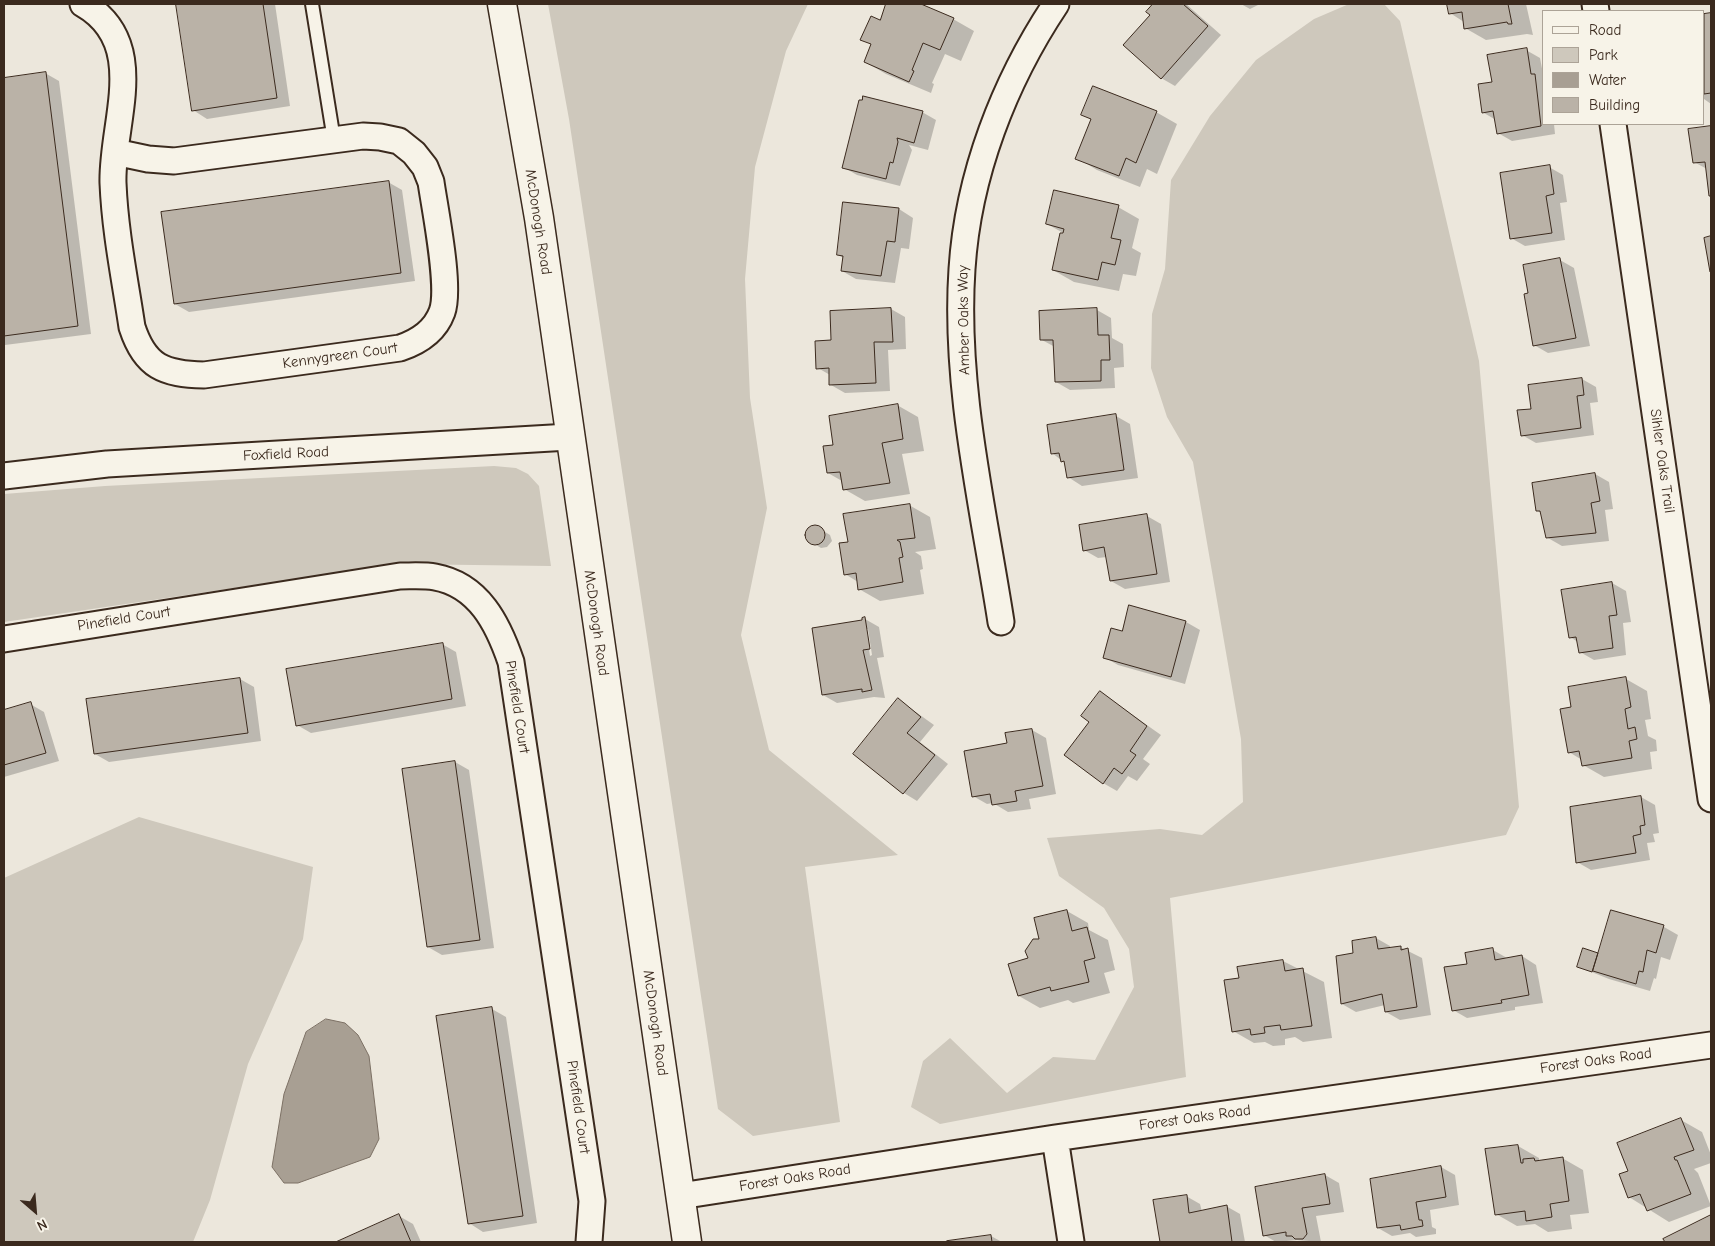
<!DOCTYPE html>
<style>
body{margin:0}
#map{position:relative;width:1715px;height:1246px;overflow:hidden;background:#ece7dc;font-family:"Comic Neue",sans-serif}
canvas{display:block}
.frame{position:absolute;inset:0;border:5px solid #3b2a1e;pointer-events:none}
.legend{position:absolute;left:1542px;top:10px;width:162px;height:115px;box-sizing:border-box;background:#f7f3e8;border:1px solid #aca397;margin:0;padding:6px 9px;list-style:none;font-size:15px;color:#3b2a1e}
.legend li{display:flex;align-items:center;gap:10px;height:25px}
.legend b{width:25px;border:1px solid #aca397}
.north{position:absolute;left:10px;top:1186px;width:50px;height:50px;-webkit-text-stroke:4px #f7f3e8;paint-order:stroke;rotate:153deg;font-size:14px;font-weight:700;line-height:20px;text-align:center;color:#3b2a1e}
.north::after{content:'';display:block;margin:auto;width:18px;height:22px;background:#3b2a1e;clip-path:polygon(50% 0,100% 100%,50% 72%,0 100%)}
</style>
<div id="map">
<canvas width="1715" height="1246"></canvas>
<div class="frame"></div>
<ul class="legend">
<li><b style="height:6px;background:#f7f3e8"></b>Road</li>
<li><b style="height:14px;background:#cec8bc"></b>Park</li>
<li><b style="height:14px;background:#a89f93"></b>Water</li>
<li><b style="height:14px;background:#bab2a7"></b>Building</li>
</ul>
<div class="north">N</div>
</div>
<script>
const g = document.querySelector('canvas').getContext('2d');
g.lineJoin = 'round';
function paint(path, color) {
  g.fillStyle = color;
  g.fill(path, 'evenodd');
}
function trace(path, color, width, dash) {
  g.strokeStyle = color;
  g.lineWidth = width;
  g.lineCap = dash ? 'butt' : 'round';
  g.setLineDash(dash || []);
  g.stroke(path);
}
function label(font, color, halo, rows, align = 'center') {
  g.font = font + ' "Comic Neue",sans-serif';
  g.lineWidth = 4;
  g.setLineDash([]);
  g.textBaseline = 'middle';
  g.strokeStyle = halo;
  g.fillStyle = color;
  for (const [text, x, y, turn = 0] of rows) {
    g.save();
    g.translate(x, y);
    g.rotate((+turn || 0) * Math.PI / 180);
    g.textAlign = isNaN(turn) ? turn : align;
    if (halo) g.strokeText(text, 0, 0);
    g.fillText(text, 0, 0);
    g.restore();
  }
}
const green = new Path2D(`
 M548,4H808L786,51L755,167L745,279L750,398L767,508L741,635L769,750L898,855L805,867L840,1122L753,1136L718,1109L569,119Z
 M1349,4H1384L1400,21L1479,361L1519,807L1506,835L1170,898L1186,1077L940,1124L911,1107L923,1061L950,1038L1007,1093L1053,1057L1095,1060L1134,987L1129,949L1104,908L1059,876L1047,838L1160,829L1202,835L1243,802L1241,739L1193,462L1167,417L1151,368L1152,314L1165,269L1171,180L1210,116L1256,60L1314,19Z
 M494,466L516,468L528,474L539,486L551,566L397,564L4,622V494L105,486Z
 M139,817L313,867L303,939L248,1064L210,1200L193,1242H4V878Z`);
const water = new Path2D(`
 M326,1019L345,1023L358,1035L369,1056L379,1139L370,1157L298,1183H284L272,1167L284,1094L306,1032Z`);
const shadow = new Path2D(`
 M177,4H275L290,106L207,119L193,110Z
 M888,4H917L953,19L974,31L961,61L945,54L932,83L934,84L931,93L886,74L865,62L872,45L862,39L880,21Z
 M1154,4H1186L1221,35L1175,86L1161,78L1151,15L1147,12Z
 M1241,4H1260L1250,9Z
 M1448,4H1526L1533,35L1527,34L1486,40L1465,28L1464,22L1450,13Z
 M1711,14V104L1704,99V15Z
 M1526,50L1540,58L1544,79V124H1554L1555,134L1512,141L1498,133L1496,120L1484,113L1493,83Z
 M45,73L59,81L91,334L5,345L4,79Z
 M922,112L936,120L928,150L909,145L912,150L900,186L857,175L843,167Z
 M1156,112L1177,124L1157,174L1147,169L1140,187L1097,170L1077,158L1092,120L1083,115Z
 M1711,127V196L1707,169L1694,162L1690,130Z
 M1549,167L1563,175L1567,202L1560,203L1565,240L1525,246L1511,238Z
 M388,182L402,190L415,281L189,312L175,304Z
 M845,203L899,209L913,218L909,249L901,248L895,283L856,279L842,271L844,258L838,255Z
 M1118,207L1139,219L1132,248L1141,253L1136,276L1123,274L1119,291L1074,282L1053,270L1067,235L1047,224Z
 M1560,260L1574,268L1590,346L1548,353L1534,345L1529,294Z
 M891,309L905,317L906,349L888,350L890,391L845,393L831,385L830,375L818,368L832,341Z
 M1097,310L1111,318L1112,338L1123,344L1124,367L1114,368L1115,388L1070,390L1056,382L1055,347L1042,340Z
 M1582,379L1596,387L1598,402L1590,403L1594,435L1536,443L1522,435L1532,410Z
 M897,405L918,417L924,451L902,454L910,494L865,501L844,489L842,481L828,473L835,446Z
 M1116,416L1130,424L1138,478L1082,486L1068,477L1065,463L1052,453Z
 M1595,474L1609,482L1613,509L1605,510L1609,541L1562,546L1548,538L1542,513L1538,511Z
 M909,505L930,517L936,549L915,552L921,556L923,569L920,570L924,594L880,601L859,589L858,582L845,574L849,543Z
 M1147,516L1161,524L1170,582L1125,589L1111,581L1107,557L1098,558L1084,550Z
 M817,527L830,535L832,541L827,547L821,548L808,540L807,533L811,528Z
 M1612,583L1626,591L1631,622L1623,623L1626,655L1594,660L1580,652L1578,642L1570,637L1563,591Z
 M1129,606L1186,622L1200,630L1185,684L1118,665L1104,657L1123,632Z
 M865,619L879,627L884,657L877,658L885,698L874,697L837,703L823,695ZM866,629H868L872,655L870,656Z
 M442,644L456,652L466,706L311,733L297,725Z
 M240,679L254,687L261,741L109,762L95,754Z
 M1626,679L1647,691L1651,719L1645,720L1648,736L1656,740L1657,751L1650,752L1652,769L1604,777L1583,765L1582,760L1569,752L1573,708Z
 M1100,692L1161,735L1143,759L1150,764L1137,781L1128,776L1117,791L1103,783L1091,721Z
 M899,700L934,725L920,742L948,764L917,801L904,793Z
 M30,704L44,712L59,761L4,777V711Z
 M1032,730L1046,738L1056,794L1029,799L1031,809L1008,812L993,803L987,804L973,796L1008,744Z
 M455,762L469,770L494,948L442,955L428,947Z
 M1641,797L1655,805L1659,833L1653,834L1655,842L1647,843L1650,860L1591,870L1577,862Z
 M1067,911L1088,923L1089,930L1108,940L1115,970L1104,973L1110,993L1073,1003L1068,1000L1040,1008L1019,996L1029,959L1041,940Z
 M1612,912L1664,927L1678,935L1670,960L1661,957L1656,979L1654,978L1650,991L1609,979L1579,967L1597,954L1599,955Z
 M1376,938L1390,946V949L1400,947L1422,958L1431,1015L1400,1020L1386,1012L1385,1005L1356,1012L1342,1004L1355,954Z
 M1493,950L1507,958L1522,956L1536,965L1543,1003L1515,1007V1010L1467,1018L1453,1010L1468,965Z
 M1283,961L1324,982L1332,1038L1303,1042L1295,1037L1285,1039V1045L1273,1046L1265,1042L1254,1043L1233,1031L1240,979Z
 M492,1009L506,1017L537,1223L483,1232L469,1223Z
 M1681,1120L1702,1132L1711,1155V1163L1694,1169L1698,1173L1711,1206L1669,1222L1629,1197Z
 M1518,1146L1539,1158V1161L1562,1158L1583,1170L1589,1213L1570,1215L1572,1229L1548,1232L1535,1224L1517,1226L1496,1214Z
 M1441,1167L1455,1175L1459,1205L1430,1210L1432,1227L1436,1229V1234L1416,1237L1410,1233L1392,1236L1378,1228Z
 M1325,1175L1339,1183L1344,1212L1316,1216L1321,1242L1297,1240L1276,1242L1264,1235Z
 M1186,1196L1200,1204L1202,1212L1226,1206L1240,1214L1245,1242H1161L1154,1201Z
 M399,1216L413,1224L421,1242H339Z
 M1711,1216V1242H1666L1665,1239Z
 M991,1236L1002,1242H949Z`);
const building = new Path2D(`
 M176,4H263L277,98L192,111Z
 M886,4H921L954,18L940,50L923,43L912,70L914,71L909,82L864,62L871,44L860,40L871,16L880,20Z
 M1153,4H1183L1208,26L1161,79L1123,45L1150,15L1146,12Z
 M1447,4H1508L1512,24H1508L1507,22L1464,29L1462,12L1449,14Z
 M1711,13V93L1704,94V14Z
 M1527,48L1531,74H1535L1541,126L1497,134L1493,111L1482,113L1478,84L1492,82L1487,55Z
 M46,72L78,326L4,336V78Z
 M1093,86L1157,111L1136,163L1126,158L1119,176L1075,159L1091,119L1081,115Z
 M863,96L923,111L914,143L897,138L898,142L893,163L890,162L886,179L842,168L859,100H862Z
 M1711,126V196H1709L1705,162L1693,163L1688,129Z
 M1550,165L1554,194L1546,196L1552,233L1510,239L1500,173Z
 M389,181L401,273L174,304L161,212Z
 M1054,190L1119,205L1111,238L1121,240L1115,265L1102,262L1098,280L1052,270L1060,233H1063L1064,229L1046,224Z
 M843,202L899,208L895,242L887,241L881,276L841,271L843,256L837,255Z
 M1711,236V271L1710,272L1704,238Z
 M1560,258L1576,338L1533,346L1524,294L1528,293L1523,265Z
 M891,308L893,342H874L876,383L829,385V368L816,369L815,341L831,340L830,311Z
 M1097,308L1098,335H1109L1110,360H1101V381L1055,382L1053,340H1040L1039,311Z
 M1582,378L1584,395L1577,396L1581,428L1521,436L1517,410L1531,409L1528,385Z
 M898,404L903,439L882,443L890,483L843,490L840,472L827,473L823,446L833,445L829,416Z
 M1116,414L1124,470L1067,478L1064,461L1061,462L1059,453L1051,454L1047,425Z
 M1595,473L1600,501L1591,503L1596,533L1546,538L1540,511H1536L1532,483Z
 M910,504L915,538L897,540L900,542L903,557L899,558L903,582L858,590L856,573L844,575L839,543L848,542L843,514Z
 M1147,514L1157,574L1110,581L1104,547L1083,551L1079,525Z
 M805 535a10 10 0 1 1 20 0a10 10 0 1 1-20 0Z
 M1612,582L1617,615L1609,616L1613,648L1579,653L1576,637L1569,638L1561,590Z
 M1129,605L1186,621L1171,677L1103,658L1111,628L1122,631Z
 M865,617L870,649L863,650L872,690L862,692V689L822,695L812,628L862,620V618Z
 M443,643L452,699L296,726L286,669Z
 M1626,677L1631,707L1625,709L1628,729L1635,727L1637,739L1629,741L1632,758L1582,766L1579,751L1568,753L1560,709L1571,707L1568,687Z
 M240,678L248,733L94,754L86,699Z
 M1100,691L1147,726L1130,751L1136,755L1122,774L1114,768L1103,784L1064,755L1089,722L1081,716Z
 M898,698L921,717L907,733L935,755L903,794L853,754Z
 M31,702L46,753L4,765V710Z
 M1032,729L1043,786L1015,791L1017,801L992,805L990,794L972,797L964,751L1007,743L1005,733Z
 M455,761L480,940L427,947L402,769Z
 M1641,796L1645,825L1640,826L1641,834L1633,836L1636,853L1576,863L1570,807Z
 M1067,910L1072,931L1087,927L1095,958L1084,961L1089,982L1051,991L1050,987L1018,996L1008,964L1028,958L1025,951L1033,939H1039L1034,918Z
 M1611,910L1664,925L1656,953L1647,950L1643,972L1639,971L1636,984L1593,971Z
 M1376,937L1378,949L1401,946V950L1408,948L1417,1007L1385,1012L1382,994L1341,1004L1336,956L1353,953L1352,941Z
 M1493,948L1495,960L1522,955L1529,995L1501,1000L1502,1003L1452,1011L1444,967L1467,964L1465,953Z
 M1583,948L1598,953L1592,972L1577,967Z
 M1283,960L1285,971L1303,968L1312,1026L1281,1030L1280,1025L1264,1027L1265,1033L1251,1035L1250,1029L1232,1032L1224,980L1239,978L1237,967Z
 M492,1007L523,1216L468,1224L436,1016Z
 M1681,1118L1694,1150L1674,1157L1675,1160H1677L1691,1194L1647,1211L1640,1194L1628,1198L1619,1174L1628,1171L1617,1143Z
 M1518,1145L1521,1163H1523V1159L1534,1158L1535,1161L1563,1157L1569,1201L1550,1204L1552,1217L1526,1221L1525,1211L1495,1215L1485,1149Z
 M1441,1166L1446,1197L1416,1202L1419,1220H1422L1423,1226L1401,1230L1400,1225L1377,1228L1370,1179Z
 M1325,1174L1330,1204L1302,1208L1307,1234L1303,1239H1295L1292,1236H1286V1232L1263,1236L1255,1187Z
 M1187,1195L1189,1213L1227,1205L1232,1242H1160L1153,1200Z
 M399,1214L411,1242H336Z
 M1711,1215V1242H1665L1663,1239Z
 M991,1235L992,1242H948L947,1241Z`);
const lane = new Path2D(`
 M312,4L334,140`);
const street = new Path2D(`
 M83,4C151,43 111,123 113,183C115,232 125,280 132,327C145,367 164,374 204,375L400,348C418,342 435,331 442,312C451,288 435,210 431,182L425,167L414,153L399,141L380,137L363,136L174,161L148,159L115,152
 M1595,4L1596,11
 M1613,124L1711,799
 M4,476L107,464L569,437
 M1001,622C983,506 954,386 962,269C968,175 1004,82 1056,4
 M4,639L400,576C412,576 424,575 435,577C479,585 498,624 511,662L592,1201L589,1242
 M1055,1138L1071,1242
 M680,1196L1055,1138L1711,1045`);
const secondary = new Path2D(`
 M502,4L539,218L687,1242`);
const streetNames = [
 ["McDonogh Road",538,222,81],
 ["Amber Oaks Way",964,320,-91],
 ["Kennygreen Court",340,356,-8],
 ["Foxfield Road",286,454,-3],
 ["Sihler Oaks Trail",1662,461,82],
 ["Pinefield Court",124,619,-9],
 ["McDonogh Road",596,623,82],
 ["Pinefield Court",517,707,81],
 ["McDonogh Road",655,1023,82],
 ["Forest Oaks Road",1596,1061,-8],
 ["Pinefield Court",578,1107,82],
 ["Forest Oaks Road",1195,1118,-8],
 ["Forest Oaks Road",795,1178,-9]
];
paint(green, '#cec8bc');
paint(water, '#a89f93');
trace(water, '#7c7064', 1);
paint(shadow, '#0003');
paint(building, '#bab2a7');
trace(building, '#3b2a1e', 1);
trace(lane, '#3b2a1e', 16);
trace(street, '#3b2a1e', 29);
trace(secondary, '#3b2a1e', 31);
trace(lane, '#f7f3e8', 12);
trace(street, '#f7f3e8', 25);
trace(secondary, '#f7f3e8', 28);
label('15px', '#3b2a1e', '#f7f3e8', streetNames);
</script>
